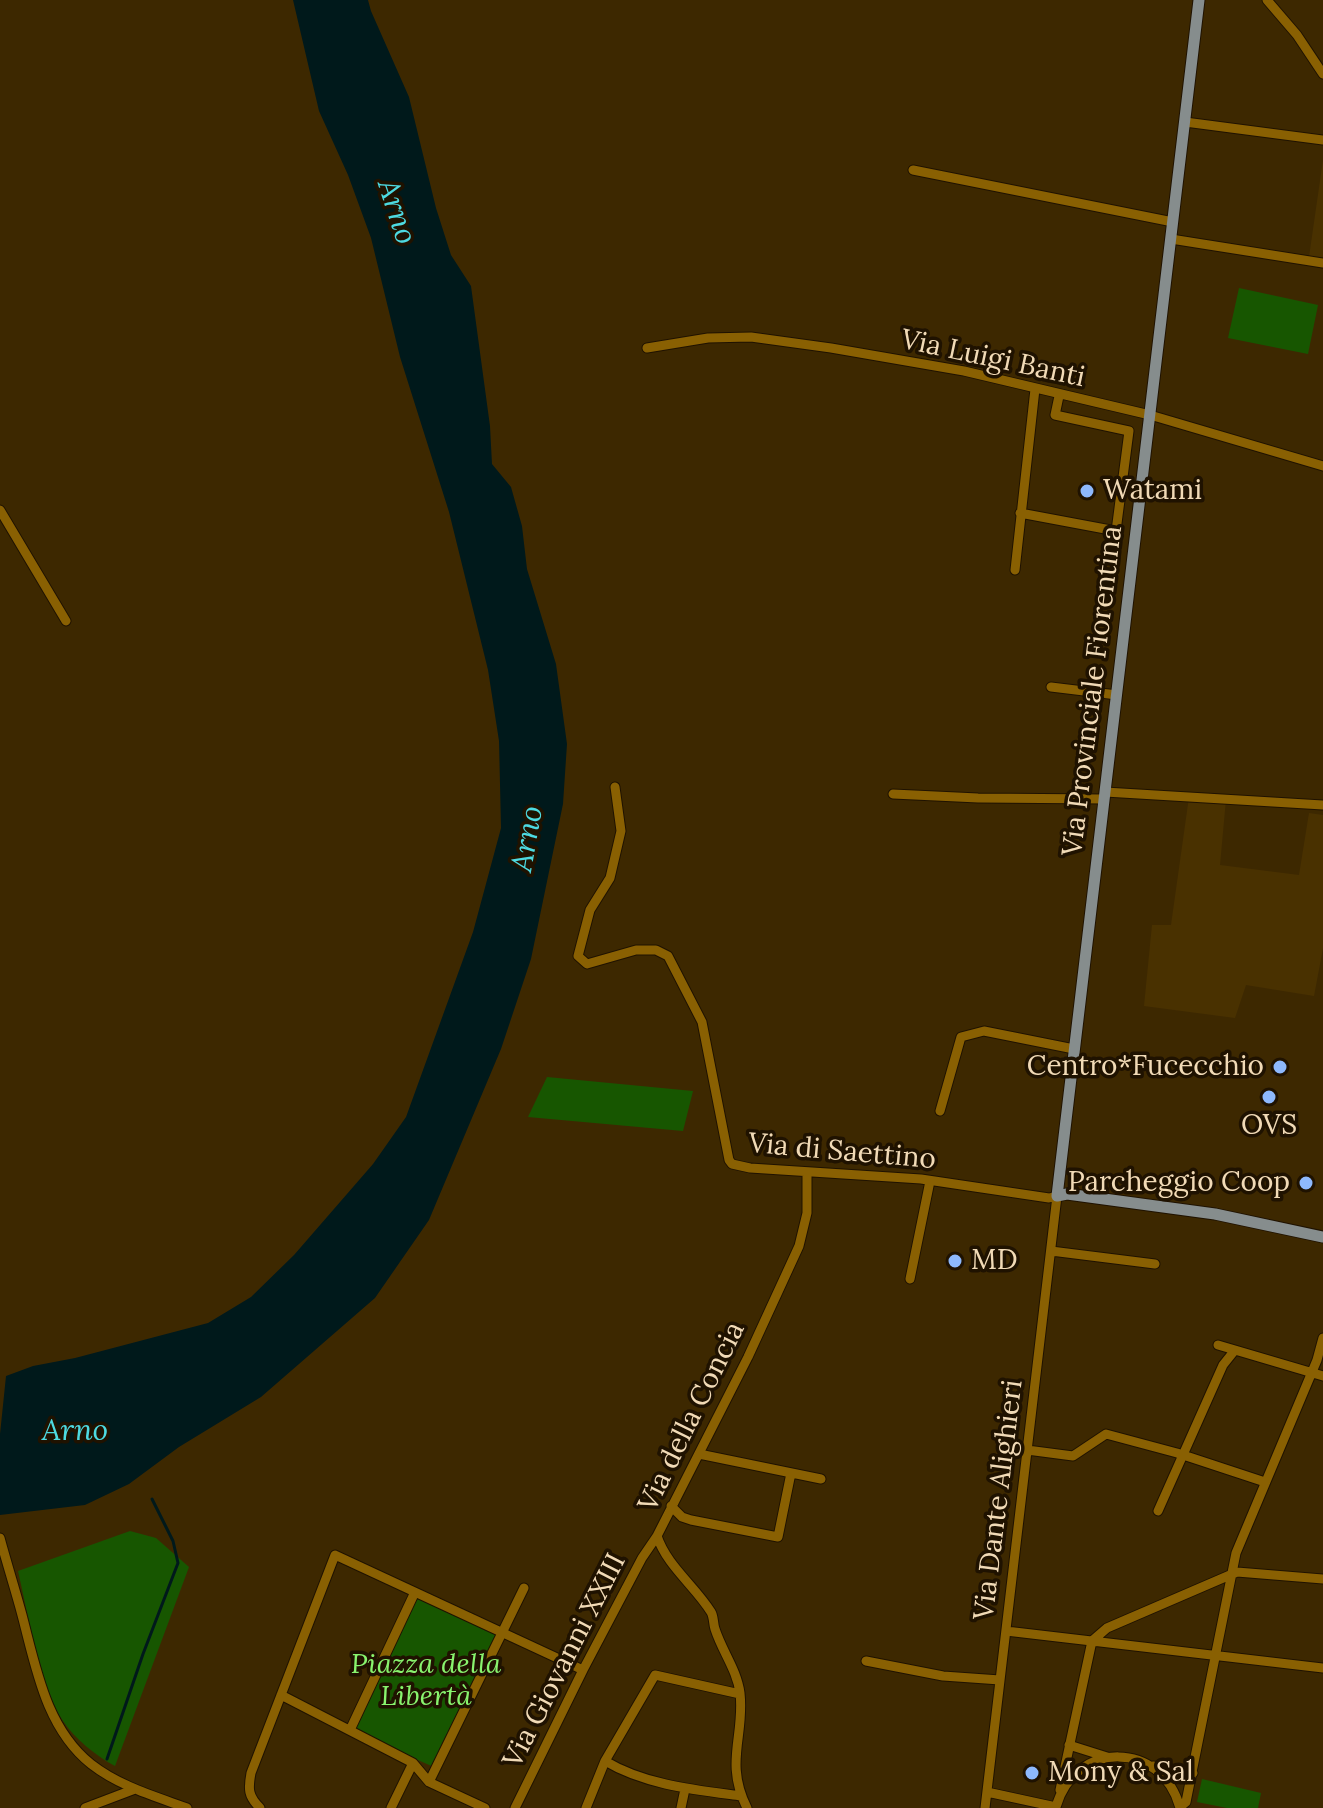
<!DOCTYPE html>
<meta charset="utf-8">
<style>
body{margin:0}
canvas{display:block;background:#3d2800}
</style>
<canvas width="1323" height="1808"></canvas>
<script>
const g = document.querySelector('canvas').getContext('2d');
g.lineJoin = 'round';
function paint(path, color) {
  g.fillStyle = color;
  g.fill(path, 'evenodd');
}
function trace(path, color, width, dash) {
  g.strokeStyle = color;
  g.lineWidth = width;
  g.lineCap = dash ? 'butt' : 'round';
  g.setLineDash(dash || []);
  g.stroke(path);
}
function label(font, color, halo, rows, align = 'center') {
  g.font = font + ' Lora,serif';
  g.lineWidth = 7;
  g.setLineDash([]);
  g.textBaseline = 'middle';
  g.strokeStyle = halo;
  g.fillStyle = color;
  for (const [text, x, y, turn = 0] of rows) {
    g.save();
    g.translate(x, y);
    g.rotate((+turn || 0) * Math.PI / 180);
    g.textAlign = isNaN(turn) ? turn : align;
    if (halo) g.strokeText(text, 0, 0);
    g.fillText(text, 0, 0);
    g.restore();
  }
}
const built = new Path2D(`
 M1323,160V267L1308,264Z
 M1189,797L1226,799L1220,865L1299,875L1309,813L1323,815V948L1314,996L1246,985L1235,1018L1144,1006L1152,925H1171Z`);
const green = new Path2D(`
 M1239,288L1318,305L1308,354L1228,338Z
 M547,1077L693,1091L683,1131L528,1117Z
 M130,1531L156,1538L189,1567L115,1766C96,1756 75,1739 63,1721C41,1689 27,1610 18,1571Z
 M415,1592L502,1633L436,1768L350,1730Z
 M1202,1779L1261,1793L1258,1808H1227L1197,1802Z`);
const water = new Path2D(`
 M293,0H368L371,11L409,97L436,208L451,255L471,286L490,426L492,464L511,487L522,526L527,569L556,664L567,744L563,804L531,959L501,1049L429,1220L375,1298L261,1397L179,1447L129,1484L85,1505L0,1515V1434L6,1376L33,1366L75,1358L208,1323L251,1297L294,1255L373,1164L406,1117L473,932L501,828L499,741L488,670L449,512L400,357L371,238L348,175L319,111Z`);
const stream = new Path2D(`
 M107,1759L143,1654L178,1563L173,1541L152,1499`);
const minor = new Path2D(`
 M1267,0L1297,35L1323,74
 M1185,122L1323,140
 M913,170L1173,222
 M1171,239L1323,263
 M647,348L708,338L751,337L831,348L964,371L1150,415L1323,466
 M0,510L66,621
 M1020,513L1116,531L1129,431L1055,415L1059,396
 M1015,570L1035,389
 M1051,687L1117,695
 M615,787L621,831L610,878L590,910L578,956L587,964L636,950H656L668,956L702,1022L729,1160L732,1164L750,1168L921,1179L1049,1198L1057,1196L985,1808
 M1105,792L1323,805
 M893,794L978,798L1104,799
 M940,1111L961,1037L984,1031L1074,1049
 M1051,1251L1155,1264
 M910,1279L930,1181
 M1218,1345L1323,1376
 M1027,1450L1073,1456L1106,1434L1177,1453L1265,1482
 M699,1454L821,1479
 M671,1506L682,1517L691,1520L778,1537L791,1473
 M1158,1511L1223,1365L1235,1350
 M657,1536C667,1566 694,1585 711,1612C714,1617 713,1623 715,1629C722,1651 737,1670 740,1693C745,1736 724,1762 747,1808
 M0,1538C7,1564 15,1589 22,1615C36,1668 46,1728 91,1764C119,1786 154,1796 187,1808
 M1006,1631L1323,1668
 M1092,1641L1107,1628L1237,1572L1323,1579
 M866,1661L943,1676L1000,1680
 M281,1695L413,1763L429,1782L485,1808
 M350,1730L415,1592
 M1069,1745L1107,1757
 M605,1761C645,1785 696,1790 741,1796
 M1153,1766L1193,1773
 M429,1782L524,1588
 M1060,1790L1092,1641
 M987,1792L1056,1807
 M1056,1807C1075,1740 1162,1740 1180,1808
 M1180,1807L1186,1802L1236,1553L1317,1360L1323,1338
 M85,1808L135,1789
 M260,1808C248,1796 248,1789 251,1773L335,1555L583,1670
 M391,1808L413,1763
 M515,1808L583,1670L642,1558L657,1536L748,1357L799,1246L807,1213V1172
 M586,1808L605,1761L655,1675L740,1694
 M681,1808L685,1789`);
const major = new Path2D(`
 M1199,0L1057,1196L1067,1194L1215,1214L1323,1237`);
const markers = [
 [1087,491,8,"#8eb9fd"],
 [1280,1067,8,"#8eb9fd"],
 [1269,1097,8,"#8eb9fd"],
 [1306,1183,8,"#8eb9fd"],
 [955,1261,8,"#8eb9fd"],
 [1032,1773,8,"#8eb9fd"]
];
const streetNames = [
 ["Via Luigi Banti",993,359,12],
 ["Via Provinciale Fiorentina",1093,691,-83],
 ["Via di Saettino",842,1152,5],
 ["Via della Concia",692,1417,-64],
 ["Via Dante Alighieri",999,1500,-83],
 ["Via Giovanni XXIII",565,1661,-63]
];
const poiNames = [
 ["Watami",1103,491],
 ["Centro*Fucecchio",1264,1067,"right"],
 ["OVS",1269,1126,"center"],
 ["Parcheggio Coop",1290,1183,"right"],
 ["MD",971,1261],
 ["Mony & Sal",1048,1773]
];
const parkNames = [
 ["Piazza della",426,1665],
 ["Libertà",426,1697]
];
const waterNames = [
 ["Arno",396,212,72],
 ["Arno",528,839,-80],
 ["Arno",75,1431]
];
paint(built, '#493100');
paint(green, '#175600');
paint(water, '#00191b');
trace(stream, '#00191b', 3);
trace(minor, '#1f1200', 11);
trace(major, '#1f1200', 13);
trace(minor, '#896002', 9);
trace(major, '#868d8d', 11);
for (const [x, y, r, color] of markers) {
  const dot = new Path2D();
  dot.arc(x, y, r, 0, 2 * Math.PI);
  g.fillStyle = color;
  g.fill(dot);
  trace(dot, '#1f1200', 3);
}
label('28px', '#f1dab6', '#1f1200', streetNames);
label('28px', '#f1dab6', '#1f1200', poiNames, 'left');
label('italic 28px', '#89f46e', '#1f1200', parkNames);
label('italic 30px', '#4ddae1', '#1f1200', waterNames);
</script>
